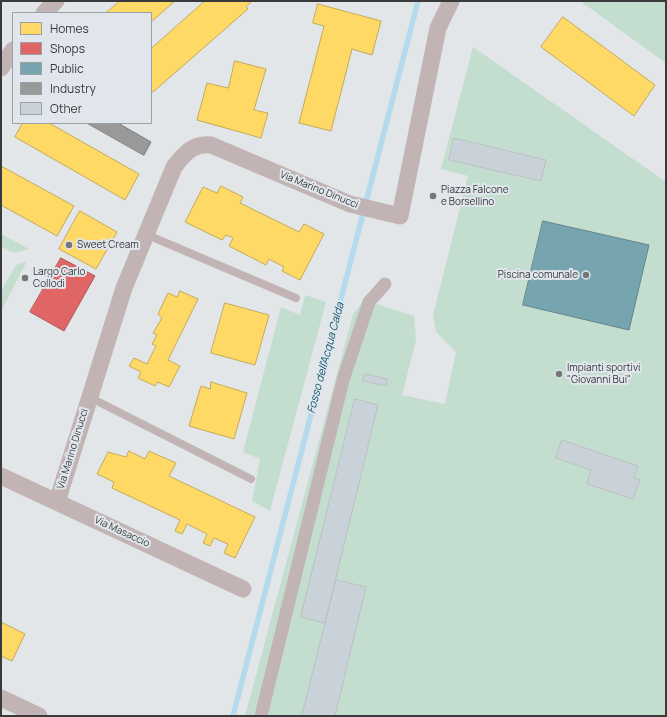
<!DOCTYPE html>
<style>
body{margin:0}
#map{position:relative;width:667px;height:717px;overflow:hidden;background:#e3e6e8;font-family:Manrope,sans-serif}
canvas{display:block}
.frame{position:absolute;inset:0;border:2px solid #383a3c;pointer-events:none}
.legend{position:absolute;left:12px;top:12px;width:140px;height:112px;box-sizing:border-box;background:#e0e6eb;border:1px solid #9da1a5;margin:0;padding:5px 7px;list-style:none;font-size:12px;color:#383a3c}
.legend li{display:flex;align-items:center;gap:8px;height:20px}
.legend b{width:20px;border:1px solid #9da1a5}
</style>
<div id="map">
<canvas width="667" height="717"></canvas>
<div class="frame"></div>
<ul class="legend">
<li><b style="height:11px;background:#ffd966"></b>Homes</li>
<li><b style="height:11px;background:#e06666"></b>Shops</li>
<li><b style="height:11px;background:#76a5af"></b>Public</li>
<li><b style="height:11px;background:#999"></b>Industry</li>
<li><b style="height:11px;background:#c9d1d9"></b>Other</li>
</ul>
</div>
<script>
const g = document.querySelector('canvas').getContext('2d');
g.lineJoin = 'round';
function paint(path, color) {
  g.fillStyle = color;
  g.fill(path, 'evenodd');
}
function trace(path, color, width, dash) {
  g.strokeStyle = color;
  g.lineWidth = width;
  g.lineCap = dash ? 'butt' : 'round';
  g.setLineDash(dash || []);
  g.stroke(path);
}
function label(font, color, halo, rows, align = 'center') {
  g.font = font + ' Manrope,sans-serif';
  g.lineWidth = 4;
  g.setLineDash([]);
  g.textBaseline = 'middle';
  g.strokeStyle = halo;
  g.fillStyle = color;
  for (const [text, x, y, turn = 0] of rows) {
    g.save();
    g.translate(x, y);
    g.rotate((+turn || 0) * Math.PI / 180);
    g.textAlign = isNaN(turn) ? turn : align;
    if (halo) g.strokeText(text, 0, 0);
    g.fillText(text, 0, 0);
    g.restore();
  }
}
const green = new Path2D(`
 M580,1H666V63Z
 M473,47L666,182V716H245L353,314L364,300L414,316L416,340L402,395L445,404L456,352L436,332L433,315L468,176L441,169Z
 M1,234L29,249L14,253L1,246Z
 M27,261L1,311V291L16,265Z
 M305,295L326,302L270,511L252,501L260,459L243,452L281,307L300,315Z`);
const homes = new Path2D(`
 M120,1H175L151,22V13H106Z
 M205,1H252L246,7L248,9L153,92L151,91V49Z
 M318,4L381,21L372,55L352,49L331,131L299,123L324,26L313,23Z
 M563,17L655,85L634,116L541,47Z
 M235,61L266,69L254,110L268,113L261,138L197,120L207,83L228,88Z
 M23,123H49L139,174L125,200L15,137Z
 M1,166L74,206L57,236L1,205Z
 M221,186L243,197L240,203L299,232L304,224L324,234L300,280L282,271L284,267L269,259L266,265L229,246L233,238L226,235L222,240L185,222L203,187L217,193Z
 M80,211L117,232L96,269L59,249Z
 M180,291L198,299L168,360L180,366L169,387L158,382L155,386L138,378L141,372L129,366L134,358L147,364L156,346L152,344L157,335L153,333L162,318L158,314L168,293L177,297Z
 M225,303L269,315L255,365L211,353Z
 M211,382L247,393L234,439L189,426L201,386L210,389Z
 M129,451L145,459L149,451L176,463L169,476L255,517L235,558L224,553L228,544L214,538L210,546L203,543L207,534L187,524L182,534L175,531L180,520L112,488L114,482L97,474L108,452L126,457Z
 M1,622L25,634L12,661L1,656Z`);
const shops = new Path2D(`
 M61,258L95,276L64,331L30,312Z`);
const public = new Path2D(`
 M543,221L649,245L629,330L523,305Z`);
const industry = new Path2D(`
 M87,123H118L151,142L144,155Z`);
const stream = new Path2D(`
 M233,716L418,1`);
const building = new Path2D(`
 M454,138L546,160L541,181L449,160Z
 M365,374L387,379L386,386L363,381Z
 M355,399L378,405L325,623L301,617Z
 M562,440L638,466L634,478L640,480L633,499L587,484L591,470L556,458Z
 M336,580L366,587L335,716H302Z`);
const service = new Path2D(`
 M145,234L296,298
 M89,397L251,479`);
const pedestrian = new Path2D(`
 M261,716L343,380L369,302L385,284`);
const minor = new Path2D(`
 M44,13L56,1
 M1,68L13,50
 M1,476L243,589
 M57,502L124,288L174,167C184,154 193,143 211,145L350,204L400,216L438,28L451,1
 M1,698L39,716`);
const markers = [
 [433,196,4,"#747678"],
 [69,245,4,"#747678"],
 [586,275,4,"#747678"],
 [25,278,4,"#747678"],
 [559,374,4,"#747678"]
];
const streetNames = [
 ["Via Marino Dinucci",319,190,22],
 ["Via Marino Dinucci",73,449,-73],
 ["Via Masaccio",122,532,25]
];
const poiNames = [
 ["Piazza Falcone",441,190],
 ["e Borsellino",441,202],
 ["Sweet Cream",77,245],
 ["Largo Carlo",33,272],
 ["Collodi",33,284],
 ["Piscina comunale",578,275,"right"],
 ["Impianti sportivi",567,368],
 ["\"Giovanni Bui\"",567,380]
];
const waterNames = [
 ["Fosso dell'Acqua Calda",326,358,-75]
];
paint(green, '#c3ddcf');
paint(homes, '#ffd966');
trace(homes, '#c3a959', 1);
paint(shops, '#e06666');
trace(shops, '#ae5959', 1);
paint(public, '#76a5af');
trace(public, '#63858c', 1);
paint(industry, '#999');
trace(industry, '#7c7c7d', 1);
trace(stream, '#b3daed', 5.5);
paint(building, '#c9d1d9');
trace(building, '#bec0c2', 1);
trace(service, '#c2b4b5', 8);
trace(pedestrian, '#c2b4b5', 13);
trace(minor, '#c2b4b5', 17);
for (const [x, y, r, color] of markers) {
  const dot = new Path2D();
  dot.arc(x, y, r, 0, 2 * Math.PI);
  g.fillStyle = color;
  g.fill(dot);
  trace(dot, '#e0e6eb', 1.5);
}
label('10px', '#383a3c', '#e0e6eb', streetNames);
label('10px', '#383a3c', '#e0e6eb', poiNames, 'left');
label('italic 11px', '#0a526c', '#e0e6eb', waterNames);
</script>
